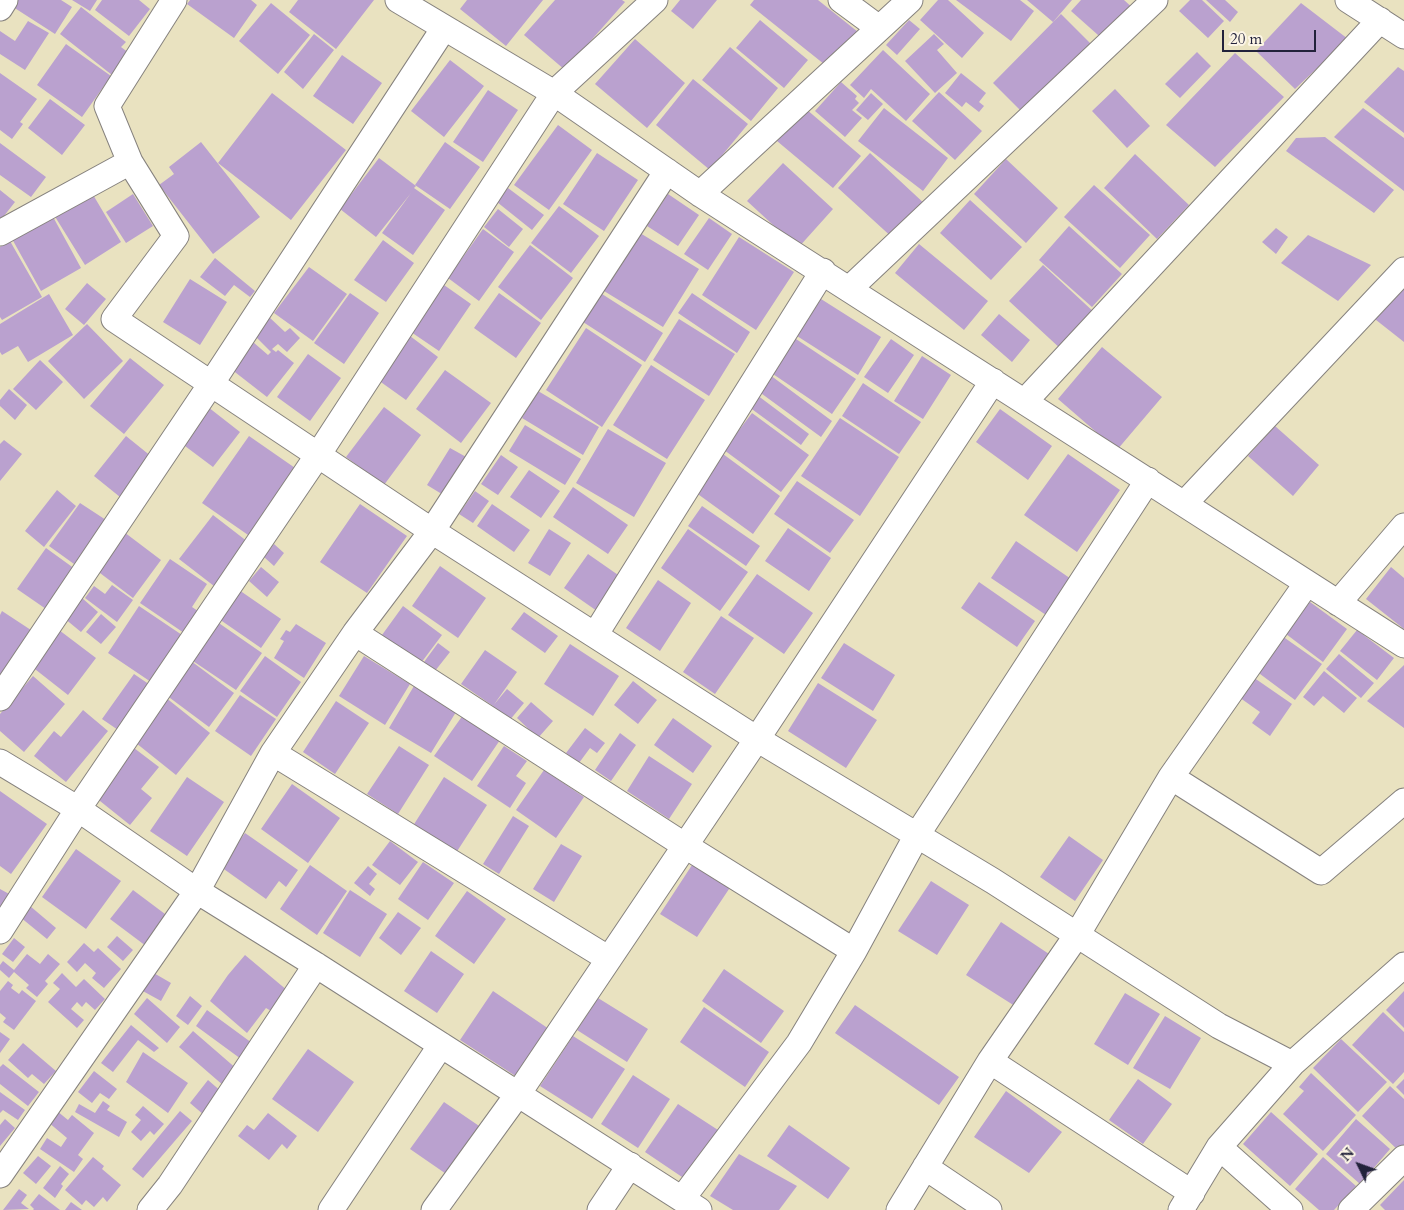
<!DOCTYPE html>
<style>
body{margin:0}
#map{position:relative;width:1404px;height:1210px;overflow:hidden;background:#e9e2c0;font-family:Cardo,serif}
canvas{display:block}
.north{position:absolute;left:1334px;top:1140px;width:50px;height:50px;-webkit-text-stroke:4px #fcf5e5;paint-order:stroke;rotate:312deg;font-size:14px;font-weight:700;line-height:20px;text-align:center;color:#22223b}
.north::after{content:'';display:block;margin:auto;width:18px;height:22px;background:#22223b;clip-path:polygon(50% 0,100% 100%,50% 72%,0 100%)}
.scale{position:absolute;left:1222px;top:30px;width:94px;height:22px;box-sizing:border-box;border:2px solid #22223b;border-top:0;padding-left:6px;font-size:15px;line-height:18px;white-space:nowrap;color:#22223b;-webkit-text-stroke:4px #fcf5e5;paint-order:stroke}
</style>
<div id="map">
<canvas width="1404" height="1210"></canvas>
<div class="north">N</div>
<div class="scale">20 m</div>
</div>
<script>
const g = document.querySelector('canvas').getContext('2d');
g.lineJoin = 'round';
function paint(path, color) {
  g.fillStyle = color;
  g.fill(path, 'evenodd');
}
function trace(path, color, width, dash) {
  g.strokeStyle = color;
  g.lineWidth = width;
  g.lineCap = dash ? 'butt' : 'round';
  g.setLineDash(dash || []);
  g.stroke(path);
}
const building = new Path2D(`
 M13,0H61L72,7L55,34L10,5Z
 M72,0H97L90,11Z
 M102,0H139L150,9L129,36L95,10Z
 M190,0H251L257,5L234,38L187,4Z
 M298,0H374L336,49L289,12Z
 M467,0H543L506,46L460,9Z
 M555,0H622L625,2L565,70L524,35Z
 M680,0H717L693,29L671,11Z
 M754,0H818L858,32L829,68L750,5Z
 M938,0H948L984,33L962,58L920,20Z
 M956,0H1020L1034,11L1011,41Z
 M1027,0H1072L1053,22Z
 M1081,0H1124L1136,11L1107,43L1071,11Z
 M1190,0H1202L1224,21L1208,38L1179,11Z
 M1206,0H1225L1238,12L1230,22Z
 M271,3L310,35L278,74L239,41Z
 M1301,3L1348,39L1295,89L1256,51Z
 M81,7L126,42L121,47L129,53L112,75L60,34Z
 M1061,14L1096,49L1028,118L993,83Z
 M760,20L808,60L784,88L736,48Z
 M909,20L920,29L897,55L886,45Z
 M28,21L49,33L25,70L0,54V31L15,41Z
 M314,34L334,50L303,89L284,72Z
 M934,34L944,44L937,50L957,73L935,93L905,61Z
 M635,39L685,83L647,128L595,84Z
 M66,44L111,76L82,117L37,85Z
 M730,47L778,88L751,121L702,80Z
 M883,50L930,94L906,121L871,89L864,98L850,85Z
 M1197,52L1211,66L1180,98L1165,84Z
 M1235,53L1284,97L1215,167L1166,125Z
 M342,55L382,83L353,124L313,96Z
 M450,60L484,86L444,137L411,111Z
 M1398,67L1404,71V133L1364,102Z
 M0,73L37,99L20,122L23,124L12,139L0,130Z
 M961,73L986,93L979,102L984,106L979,112L966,102L962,107L945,93Z
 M693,79L748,124L710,170L656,125Z
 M841,82L857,96L855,99L859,103L852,110L862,118L845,137L815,111Z
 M1115,89L1150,126L1127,148L1092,111Z
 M488,90L518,110L483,162L453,142Z
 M939,92L982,131L955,160L912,121Z
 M272,93L346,150L291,220L218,163Z
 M871,93L883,104L868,120L856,110Z
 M50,99L85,125L62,155L28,128Z
 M884,108L948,158L923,191L858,141Z
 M1363,108L1404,138V191L1334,137Z
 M806,109L861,156L833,188L777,141Z
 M558,125L592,150L549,210L514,185Z
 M1325,137L1394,190L1374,213L1286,151L1296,138Z
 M201,142L260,217L213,254L159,185L174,174L169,167Z
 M445,142L480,167L450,209L415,185Z
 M0,143L46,177L31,197L0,175Z
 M597,153L638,180L604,231L563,204Z
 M870,153L927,206L895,240L838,188Z
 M1135,154L1189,205L1157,239L1104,188Z
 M379,158L416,186L414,188L445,210L413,255L382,233L411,193L376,237L340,209Z
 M1006,159L1058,208L1026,243L974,194Z
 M783,163L833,209L798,248L747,201Z
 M1094,185L1150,235L1120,268L1064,217Z
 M508,188L544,215L532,230L497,202Z
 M0,190L15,202L0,221Z
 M92,193L121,242L85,265L54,215Z
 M133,194L153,226L126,243L106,212Z
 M668,194L699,215L678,246L647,226Z
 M970,200L1022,247L991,280L940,233Z
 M559,206L599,236L571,273L531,243Z
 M498,209L523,229L509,247L484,227Z
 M52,215L81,268L41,291L11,237Z
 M709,218L732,234L708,270L684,254Z
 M1069,226L1122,274L1092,307L1039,260Z
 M1276,228L1288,237L1276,254L1262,242Z
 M483,229L514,252L479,301L448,278Z
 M640,233L699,269L663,327L604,291Z
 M1308,235L1371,265L1338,301L1281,263Z
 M739,237L794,272L756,330L702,295Z
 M383,240L414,263L386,302L354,280Z
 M10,241L42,297L2,320L0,317V247Z
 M919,244L988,301L964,330L895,273Z
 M530,245L573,278L541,320L498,287Z
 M215,258L255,291L250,297L234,285L225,296L200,277Z
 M1043,265L1096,314L1063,351L1009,301Z
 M309,267L347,294L313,341L274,313Z
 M190,279L227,302L200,345L163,322Z
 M87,283L106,299L84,325L65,309Z
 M444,285L471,304L439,351L411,332Z
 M1404,285V342L1371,316Z
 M350,293L379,313L344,364L314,343Z
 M499,293L541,323L516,358L474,328Z
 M692,293L750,332L737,353L678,313Z
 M49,294L73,335L28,362L18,346L2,355L0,352V324Z
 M602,294L663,333L645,362L583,322Z
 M821,299L881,337L858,375L797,336Z
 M999,314L1030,340L1012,362L981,335Z
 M268,316L285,332L290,328L300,338L287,352L278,344L272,349L276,352L278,350L294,363L267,397L231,369L253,342L268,355L271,352L252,333Z
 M679,319L735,354L709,396L653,360Z
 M87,324L123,361L84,399L48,361Z
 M586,328L642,365L602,427L546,390Z
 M410,336L438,357L406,400L378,380Z
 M793,337L856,379L832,414L770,372Z
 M891,339L914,355L888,393L864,377Z
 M1102,347L1162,397L1117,450L1058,399Z
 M308,354L341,378L310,421L277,397Z
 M922,356L951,375L923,419L894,401Z
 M130,358L164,385L124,434L90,406Z
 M40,360L63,382L36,410L13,389Z
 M651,365L705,400L667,459L613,425Z
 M445,370L491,403L461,443L416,409Z
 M770,375L832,421L821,437L758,391Z
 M863,383L921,422L899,454L842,416Z
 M9,389L27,405L15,420L0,406V400Z
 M538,391L599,427L583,455L522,418Z
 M757,395L809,434L801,445L749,407Z
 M208,407L240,432L213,467L181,443Z
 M384,407L421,435L384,485L346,457Z
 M1000,409L1052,446L1028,480L976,442Z
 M752,413L809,455L781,492L724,450Z
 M840,418L899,457L860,516L801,476Z
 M525,425L581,459L565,485L509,451Z
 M1275,426L1319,465L1293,496L1248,456Z
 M608,429L666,463L634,517L576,483Z
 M126,436L152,457L120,497L94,476Z
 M249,436L298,470L251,537L202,503Z
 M4,440L22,454L0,481V444Z
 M450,448L468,458L445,496L427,485Z
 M723,454L780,496L753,534L695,492Z
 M1068,454L1120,490L1077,552L1024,515Z
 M501,455L518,467L498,495L481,484Z
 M529,470L560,491L541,518L510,497Z
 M797,481L854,520L830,553L774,514Z
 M573,487L628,525L608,554L553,517Z
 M57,490L76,506L44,547L25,531Z
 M475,491L489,501L473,523L459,514Z
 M80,503L106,520L74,564L49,546Z
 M360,504L407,536L367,593L320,562Z
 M492,504L530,530L514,552L477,526Z
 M702,506L760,546L746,566L688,526Z
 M213,515L248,542L214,586L179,559Z
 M788,528L831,558L809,591L765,561Z
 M549,529L571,543L550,576L528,563Z
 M688,529L748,572L720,611L661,568Z
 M124,532L161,560L133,598L96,570Z
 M1016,541L1074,581L1049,617L991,578Z
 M274,544L284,553L274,566L264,557Z
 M46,548L75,569L46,609L17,589Z
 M588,554L621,577L597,611L564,588Z
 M170,559L207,584L192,607L201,613L187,635L140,603Z
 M440,566L486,598L458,638L412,606Z
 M261,567L279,582L267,597L249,581Z
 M1391,567L1404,578V629L1366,599Z
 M757,574L813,613L784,654L728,615Z
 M658,580L691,603L660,651L626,628Z
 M979,582L1035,621L1017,647L961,608Z
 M112,585L133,600L117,622L85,598L94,586L105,594Z
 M239,590L281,619L261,648L219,619Z
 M82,598L98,612L81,632L64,618Z
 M1310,602L1347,629L1323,662L1286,634Z
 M139,606L185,637L154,684L108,653Z
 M403,606L442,635L421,663L382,635Z
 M2,611L37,634L7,680L0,675V615Z
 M524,612L558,636L545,653L511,629Z
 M101,614L116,627L101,644L86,632Z
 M721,616L754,638L715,694L683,672Z
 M213,619L262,653L236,690L187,657Z
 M296,624L326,643L304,678L274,658L284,641L280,639L286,630L290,632Z
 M59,630L96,658L68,695L31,666Z
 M1357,630L1394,658L1377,680L1340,651Z
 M1282,636L1322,664L1295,700L1256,671Z
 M438,643L450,652L435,671L424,662Z
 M844,643L895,675L873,711L821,678Z
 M570,644L619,676L593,716L544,684Z
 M485,650L517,672L493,706L461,684Z
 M1339,654L1374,683L1361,698L1326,669Z
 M265,656L301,682L277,717L240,691Z
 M364,656L410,684L385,725L339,696Z
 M191,661L234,693L209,727L166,695Z
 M1404,665V728L1367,701Z
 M1324,671L1357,698L1344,713L1323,696L1314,706L1303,697Z
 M134,674L153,687L121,732L102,719Z
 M1250,675L1292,704L1270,736L1252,723L1260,712L1236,695Z
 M33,676L65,704L24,752L0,731V714Z
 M633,681L657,700L638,724L614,705Z
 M818,683L877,720L846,768L788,731Z
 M414,686L456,712L431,753L389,728Z
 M507,689L524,703L509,721L492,707Z
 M240,695L276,719L251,756L215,731Z
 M165,697L210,733L176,775L131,739Z
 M336,701L369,723L335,774L303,752Z
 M531,702L553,721L538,738L517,718Z
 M83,710L108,731L66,782L34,756L54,731L61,737Z
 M463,715L500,740L472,781L434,756Z
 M673,718L712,746L693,773L654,745Z
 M585,728L605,743L597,753L590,748L579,763L566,753Z
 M620,733L636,745L611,781L595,770Z
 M399,746L429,765L398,814L367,794Z
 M504,746L527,761L516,776L526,783L510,808L477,786Z
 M134,748L159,767L141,789L152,798L130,825L95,797Z
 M649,756L692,784L669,819L627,791Z
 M544,770L584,797L556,838L516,810Z
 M187,777L224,802L187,856L150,831Z
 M444,777L487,805L454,856L411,829Z
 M292,784L340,818L308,863L261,829Z
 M0,791L47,824L11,874L0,866Z
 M513,816L529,826L499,874L483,864Z
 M245,833L298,870L286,887L279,881L266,899L221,867Z
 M1069,836L1103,860L1075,901L1040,877Z
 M390,841L418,862L400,885L372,865Z
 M561,844L582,856L554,902L533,889Z
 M76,849L121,881L86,929L42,897Z
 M423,862L454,883L428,920L398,899Z
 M694,862L731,886L697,937L660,914Z
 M310,865L347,891L317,935L280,909Z
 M368,866L377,874L369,884L375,889L370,896L354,883Z
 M931,881L969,905L937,955L898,931Z
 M0,889L11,895L0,908Z
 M133,890L173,920L150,949L110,919Z
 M350,890L387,914L360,957L323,933Z
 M467,891L506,919L474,964L435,936Z
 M30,906L56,928L47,939L20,917Z
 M398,912L421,928L401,955L379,938Z
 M1001,922L1052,956L1018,1008L966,975Z
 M117,936L133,950L123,961L107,947Z
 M14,938L25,947L13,962L2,954Z
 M84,943L94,952L98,948L121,969L104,988L92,978L96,973L85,963L77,972L67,962Z
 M431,951L464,974L437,1013L404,991Z
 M27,954L40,964L48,954L60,964L45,981L48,984L37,997L26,988L29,985L14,972L9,978L0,970V965L3,961L14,970Z
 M245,955L288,991L271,1011L266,1008L247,1033L210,1001L228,975Z
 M724,969L784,1011L761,1043L702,1001Z
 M152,972L171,983L161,1001L141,990Z
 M62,973L76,987L84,979L105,999L95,1010L86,1002L82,1007L77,1002L71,1009L84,1020L77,1028L48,1002L60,989L53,983Z
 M8,981L13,985L11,988L19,994L22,990L36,1001L14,1030L3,1022L6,1018L0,1013V991Z
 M493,991L549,1029L517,1077L460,1040Z
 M1404,991V1028L1386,1010Z
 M1125,993L1160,1014L1128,1065L1094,1044Z
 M190,996L202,1006L188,1025L176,1016Z
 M147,998L180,1027L167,1043L134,1014Z
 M598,998L648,1029L627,1062L577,1030Z
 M855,1005L959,1077L939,1105L835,1033Z
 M704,1007L769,1052L745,1087L680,1042Z
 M207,1010L252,1043L241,1059L196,1026Z
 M1383,1012L1404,1032V1072L1393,1084L1352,1045Z
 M1165,1016L1201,1038L1170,1089L1133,1068Z
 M131,1025L159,1048L154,1052L138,1040L113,1072L101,1063Z
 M193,1031L238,1070L224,1086L179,1047Z
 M0,1032L10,1039L0,1053Z
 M573,1036L625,1069L592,1119L540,1086Z
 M1341,1039L1387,1082L1358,1112L1313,1068Z
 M23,1043L56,1071L44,1084L32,1074L28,1078L8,1060Z
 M308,1049L354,1082L318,1132L272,1099Z
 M143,1052L188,1083L168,1113L126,1082Z
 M3,1064L39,1092L28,1106L0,1084V1067Z
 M94,1071L117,1089L109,1099L100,1093L92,1103L78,1092Z
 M1311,1073L1356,1115L1323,1151L1283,1114L1304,1091L1299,1087Z
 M633,1075L670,1099L638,1148L601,1124Z
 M1138,1079L1172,1104L1143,1144L1109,1120Z
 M1404,1079V1095L1396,1087Z
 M208,1080L223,1093L204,1115L190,1103Z
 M1390,1086L1404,1099V1147L1400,1152L1362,1116Z
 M1006,1091L1062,1132L1029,1173L974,1137Z
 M0,1092L25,1110L18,1120L3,1110L0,1113Z
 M103,1101L110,1106L107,1110L127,1122L119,1137L75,1112L79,1104L95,1113Z
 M444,1102L485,1130L452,1178L410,1149Z
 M678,1104L718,1130L685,1179L645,1152Z
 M143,1106L164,1124L154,1135L150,1131L141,1141L131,1132L141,1120L135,1115Z
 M57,1111L68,1120L72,1115L94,1133L78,1155L83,1159L74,1172L40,1149L47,1138L61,1147L67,1138L48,1122Z
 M180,1111L192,1121L143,1178L132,1169Z
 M1271,1112L1318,1154L1290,1186L1243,1144Z
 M268,1113L297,1136L287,1149L282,1144L269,1160L238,1136L247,1125L254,1130Z
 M5,1119L15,1128L0,1146V1125Z
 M1356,1119L1390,1149L1360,1184L1326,1154Z
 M789,1125L850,1168L828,1199L767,1156Z
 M739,1154L797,1186L779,1210H733L710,1196Z
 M38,1156L51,1166L36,1184L23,1173Z
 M93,1157L104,1166L102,1169L121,1185L107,1202L103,1197L94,1207L86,1200L82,1205L65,1190Z
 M1323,1157L1356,1186L1334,1210H1319L1295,1189Z
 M60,1166L69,1174L61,1184L63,1186L55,1198L43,1188Z
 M1404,1180V1210H1385L1380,1205Z
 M19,1189L27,1195L21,1203L29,1209L3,1210Z
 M39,1194L60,1210H33L34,1209L30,1205Z
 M71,1202L82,1210H65Z`);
const street = new Path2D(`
 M174,0L107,106L130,162L176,236L114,319L432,531L757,739L993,881L1219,1026L1292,1064
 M398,0L554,93L700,194L1404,645
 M841,0L879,28
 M1348,0L1404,36
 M0,8L5,0
 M700,194L910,0
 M0,233L130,162
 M849,289L1155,0
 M1025,401L1380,20
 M1184,504L1404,270
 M1338,603L1404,526
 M355,633L684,845L854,951
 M595,635L823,271
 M0,698L211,384L444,28
 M273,753L609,959
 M0,762L78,809L197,891L316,965L699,1210
 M1171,777L1321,872L1404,801
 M0,931L78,809L318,455L554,93L655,0
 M990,1061L1192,1193
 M1219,1147L1290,1210
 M925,1167L989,1210
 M0,1175L197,891L273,753L355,633L432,531L667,171
 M682,1199L799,1043L854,951L917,835L1148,480
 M150,1210L170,1185L316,965
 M331,1210L441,1045
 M434,1210L518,1094L757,739L993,381
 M600,1210L630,1165
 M899,1210L990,1061L1077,935L1171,777L1307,583
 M1181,1210L1219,1147L1292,1064L1404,965
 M1351,1210L1404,1158`);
paint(building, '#baa1cf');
trace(street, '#86827e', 27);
trace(street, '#fff', 25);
</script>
